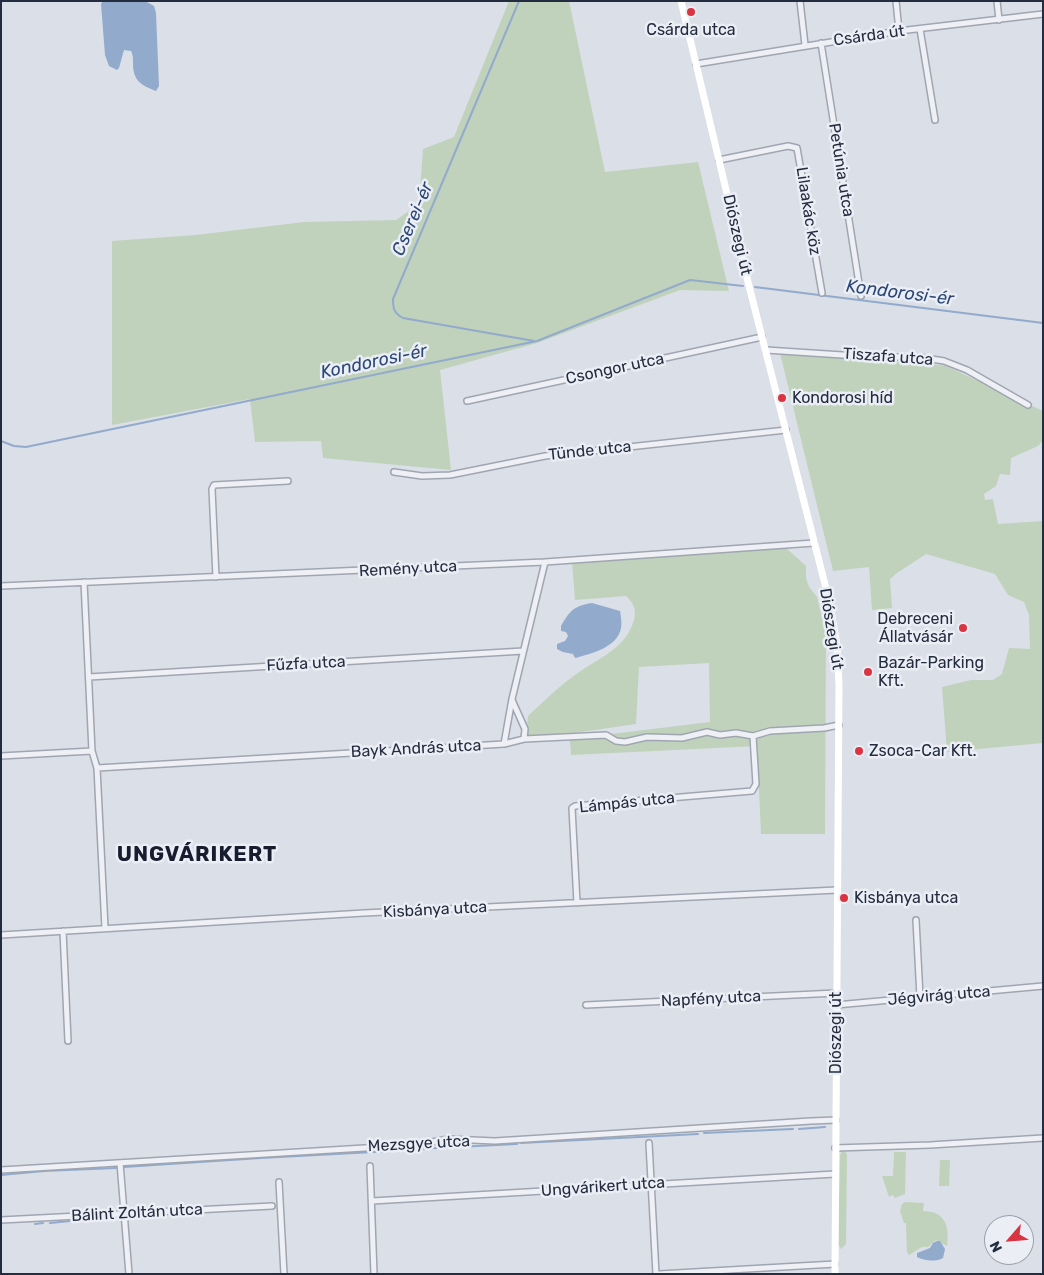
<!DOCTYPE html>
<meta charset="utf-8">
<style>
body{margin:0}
#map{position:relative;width:1044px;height:1275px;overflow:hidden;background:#dbdfe7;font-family:Rubik,sans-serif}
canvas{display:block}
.frame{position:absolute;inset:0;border:2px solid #242c3f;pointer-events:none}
.north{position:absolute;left:984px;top:1215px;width:50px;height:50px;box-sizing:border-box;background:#ebeef5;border:1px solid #9ba0ac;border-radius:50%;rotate:243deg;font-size:14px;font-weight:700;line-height:20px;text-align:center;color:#242c3f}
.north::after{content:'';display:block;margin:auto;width:18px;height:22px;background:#da3341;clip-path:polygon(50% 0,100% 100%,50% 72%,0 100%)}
</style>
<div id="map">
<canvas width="1044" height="1275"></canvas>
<div class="frame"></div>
<div class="north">N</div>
</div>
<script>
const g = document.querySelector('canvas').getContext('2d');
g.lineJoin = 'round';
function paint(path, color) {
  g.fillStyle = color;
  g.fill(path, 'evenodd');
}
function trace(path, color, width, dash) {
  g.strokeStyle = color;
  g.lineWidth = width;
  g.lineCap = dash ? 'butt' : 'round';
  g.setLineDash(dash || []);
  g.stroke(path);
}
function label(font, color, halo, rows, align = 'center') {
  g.font = font + ' Rubik,sans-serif';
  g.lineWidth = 5;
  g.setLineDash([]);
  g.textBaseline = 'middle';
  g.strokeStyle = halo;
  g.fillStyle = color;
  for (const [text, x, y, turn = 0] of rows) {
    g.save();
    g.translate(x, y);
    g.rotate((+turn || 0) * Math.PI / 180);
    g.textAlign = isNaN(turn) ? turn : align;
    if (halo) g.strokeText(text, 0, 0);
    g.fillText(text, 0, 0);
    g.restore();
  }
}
const green = new Path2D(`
 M509,1H569L605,172L698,162L729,291L680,290L537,343L440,370L451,470L323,458L321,441L255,442L250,399L112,425V241L196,235L304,222L396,220L419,204L423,149L454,137Z
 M780,353L880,357L946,366L1043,411V440L1038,446L1011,458L1010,475L1000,474L996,486L984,494L985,500L993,499L998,524L1043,521V743L947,752L942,687L971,680H993L1002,674L1009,648L1030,649L1029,615L1024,602L1008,595L995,574L926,554L897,573L890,579L892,608L872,610L869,567L833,571Z
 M785,547L806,566V578L809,587L817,597L826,634L825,834H761L757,746L571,755L570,739L710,722L709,663L639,667L636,724L526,740L528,716C542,703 556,689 571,678C592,661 624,651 633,623C637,612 635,604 626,596L575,600L572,562Z
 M843,1150L845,1151L847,1155L846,1244L841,1249L838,1244L840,1155Z
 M894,1152H906L905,1194L895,1198L893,1195L889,1197L882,1176H893Z
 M940,1160H950L949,1186H939Z
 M905,1202L924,1203L923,1211C945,1211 950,1226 947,1246L936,1240L928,1247H922L909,1255L907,1252L906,1223H904L900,1211L902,1204Z`);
const water = new Path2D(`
 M103,1H145L154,6L156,13L159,86L156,91C141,85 133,81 133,63C133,58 133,55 131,51L124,50L119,68L117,70L109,66L105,55L101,4Z
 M592,603L620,611C621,617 622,623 621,628C618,647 591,654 575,658L573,654L563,652L557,649V644L565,641L568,636L566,632L561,631V626C570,611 573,606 592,603Z
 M937,1241H940L945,1249L943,1258C936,1262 924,1261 917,1257V1253L930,1248L933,1243Z`);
const stream = new Path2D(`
 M519,1L393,299C393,309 394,313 403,318L534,341
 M755,287L1043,323
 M1,441L14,446L26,447L537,341L690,280L743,286
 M799,1129L825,1127
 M704,1133L793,1129
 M521,1143L698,1134
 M397,1150L517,1144
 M124,1167L261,1158L392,1151
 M1,1175L44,1171L116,1168
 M100,1219L114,1218
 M72,1221H74
 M79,1221L94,1220
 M50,1223L70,1221
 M35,1224L43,1223`);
const street = new Path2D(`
 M800,1L805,45
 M896,1L899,31
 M997,1L999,20
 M920,29L935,120
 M821,43L861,296
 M696,64L899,31L1043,14
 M719,160L788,146L797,148L822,293
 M766,350L873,357H919L944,361L967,370L1028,405
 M467,401L762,337
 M394,472L422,476L450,475L545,456L786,430
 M216,577L212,489L214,485L288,481
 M84,582L92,751
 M1,586L545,562L814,543
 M89,677L523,651
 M512,700L525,729L524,739
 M504,744L512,699L545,562
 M1,756L92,751L97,768L504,744L524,739L606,735L616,741L625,742L647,737L682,738L707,732L720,735L736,733L753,736L770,731L824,728L839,725
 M97,768L105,928
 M577,903L572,808L575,806L752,791L756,784L753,736
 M916,920L920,997
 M63,931L68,1041
 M1,935L364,913L837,890
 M586,1005L836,993
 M836,1005L1043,986
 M649,1143L656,1274
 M835,1148L930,1145L1043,1138
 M120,1163L129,1274
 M370,1166L374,1274
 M1,1170L414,1145L449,1139L495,1141L811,1121L836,1120
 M279,1182L284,1274
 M372,1201L835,1174
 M1,1220L272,1206
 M659,1274L835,1264`);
const secondary = new Path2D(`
 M681,1L748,282L829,600L837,645L839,685L835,1274`);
const markers = [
 [691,12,5,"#da3341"],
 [782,398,5,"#da3341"],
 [963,628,5,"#da3341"],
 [868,672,5,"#da3341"],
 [859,751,5,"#da3341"],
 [844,898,5,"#da3341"]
];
const poiNames = [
 ["Csárda utca",691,30,"center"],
 ["Kondorosi híd",792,398],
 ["Debreceni",953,619,"right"],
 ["Állatvásár",953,637,"right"],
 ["Bazár-Parking",878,663],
 ["Kft.",878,681],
 ["Zsoca-Car Kft.",869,751],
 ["Kisbánya utca",854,898]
];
const streetNames = [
 ["Csárda út",869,36,-8],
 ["Petúnia utca",841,170,81],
 ["Lilaakác köz",808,211,81],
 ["Diószegi út",737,235,77],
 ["Tiszafa utca",888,357,4],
 ["Csongor utca",615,369,-12],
 ["Tünde utca",590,451,-6],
 ["Remény utca",408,569,-3],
 ["Diószegi út",831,629,81],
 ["Fűzfa utca",306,664,-3],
 ["Bayk András utca",416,749,-3],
 ["Lámpás utca",627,803,-6],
 ["Kisbánya utca",435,910,-3],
 ["Jégvirág utca",939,996,-5],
 ["Napfény utca",711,999,-3],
 ["Diószegi út",836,1033,-90],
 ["Mezsgye utca",419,1144,-3],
 ["Ungvárikert utca",603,1187,-4],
 ["Bálint Zoltán utca",137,1213,-3]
];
const waterNames = [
 ["Cserei-ér",413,219,-67],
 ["Kondorosi-ér",900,293,7],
 ["Kondorosi-ér",374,362,-12]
];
const districtNames = [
 ["UNGVÁRIKERT",197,855]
];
paint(green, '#c0d2bc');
paint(water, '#92aacc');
trace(stream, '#92aacc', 2);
trace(street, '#a0a6b1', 8);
trace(street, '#eef0f5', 5);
trace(secondary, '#fff', 7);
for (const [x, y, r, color] of markers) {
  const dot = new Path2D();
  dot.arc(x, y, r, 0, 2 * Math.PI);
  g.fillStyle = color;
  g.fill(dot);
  trace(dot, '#ebeef5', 2);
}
label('16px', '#242c3f', '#ebeef5', poiNames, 'left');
label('16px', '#242c3f', '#ebeef5', streetNames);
label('italic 18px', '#2b4876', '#ebeef5', waterNames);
g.letterSpacing = '1px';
label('bold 21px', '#171d2f', '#ebeef5', districtNames);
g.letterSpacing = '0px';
</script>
